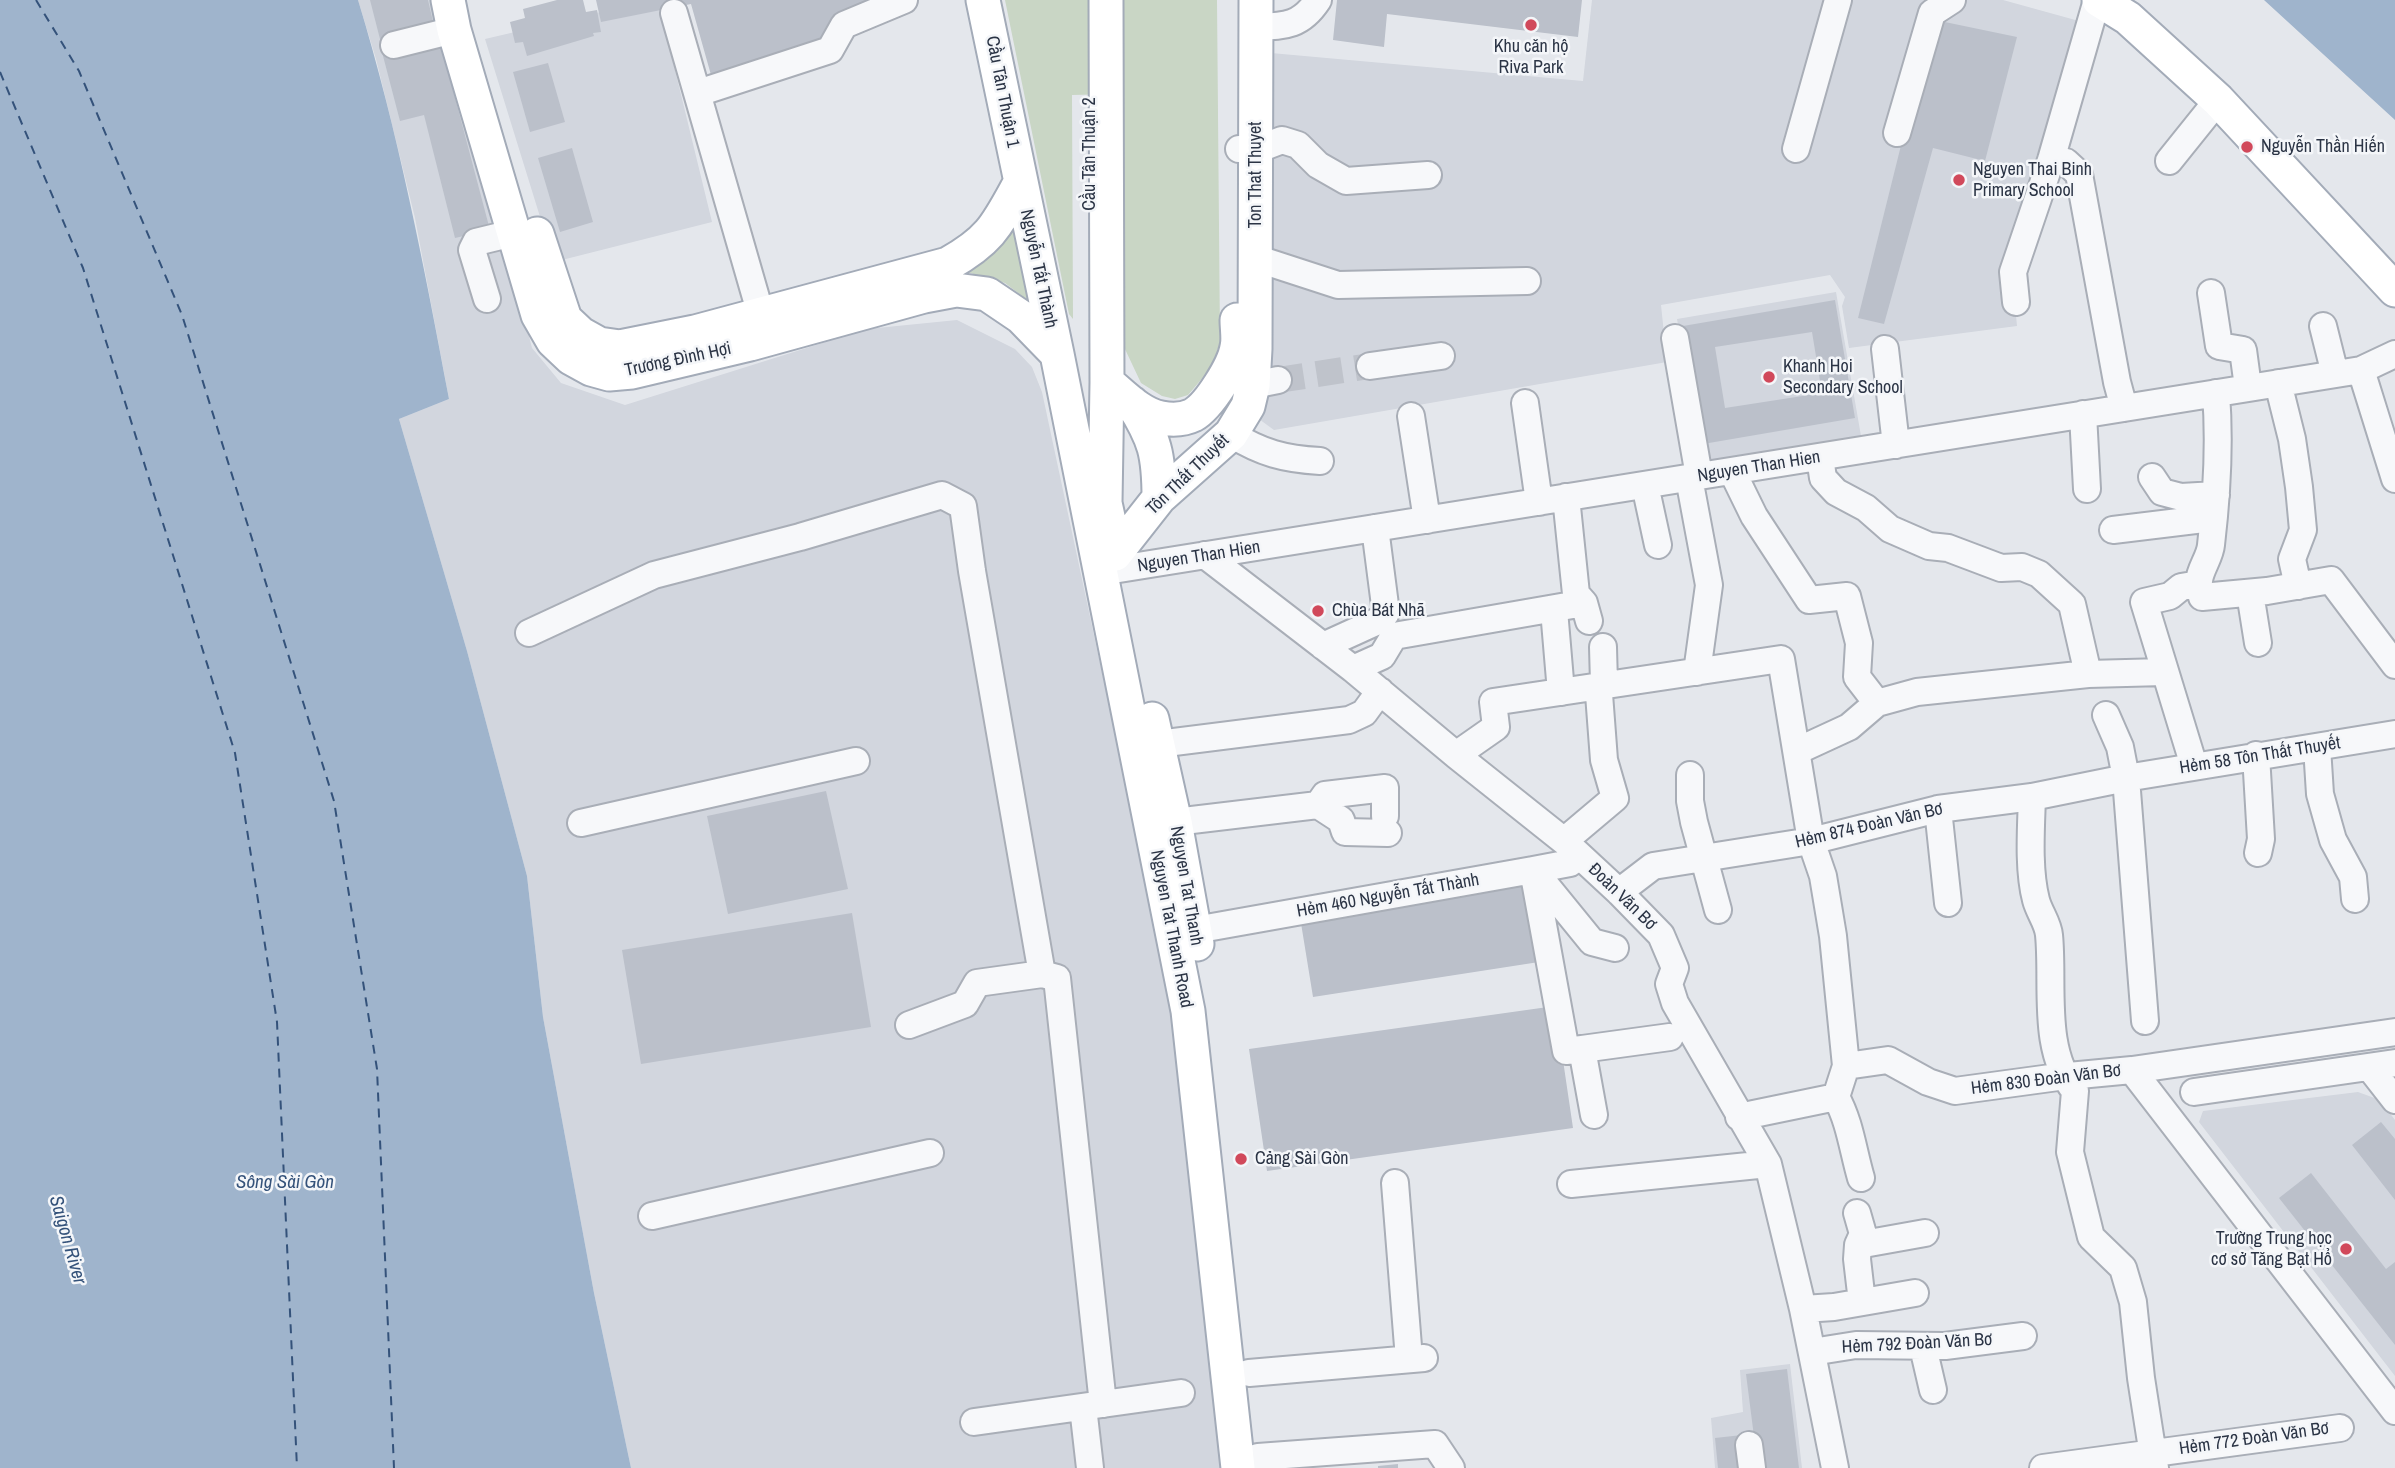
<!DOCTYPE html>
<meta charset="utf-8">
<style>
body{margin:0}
canvas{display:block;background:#e4e7ec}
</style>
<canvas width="2395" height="1468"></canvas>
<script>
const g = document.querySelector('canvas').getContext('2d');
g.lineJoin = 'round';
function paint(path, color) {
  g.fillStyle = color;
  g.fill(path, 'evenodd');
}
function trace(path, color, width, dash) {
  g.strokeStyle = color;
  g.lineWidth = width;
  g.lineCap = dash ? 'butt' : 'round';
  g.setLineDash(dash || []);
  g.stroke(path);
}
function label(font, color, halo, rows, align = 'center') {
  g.font = font + ' "Archivo Narrow",sans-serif';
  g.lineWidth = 5;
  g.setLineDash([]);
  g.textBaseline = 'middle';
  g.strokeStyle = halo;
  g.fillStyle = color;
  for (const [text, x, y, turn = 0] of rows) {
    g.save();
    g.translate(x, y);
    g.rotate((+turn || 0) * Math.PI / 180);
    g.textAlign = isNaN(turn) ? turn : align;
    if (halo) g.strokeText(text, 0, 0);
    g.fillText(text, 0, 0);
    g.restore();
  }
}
const built = new Path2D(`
 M358,0H444L532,348L561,383L625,405L867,329L957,320L1015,349L1032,367L1042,392L1123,771L1170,1008L1220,1468H631L594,1293L543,1017L527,876L467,651L399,419L449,399L415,218L376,59Z
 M652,0H658L712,222L554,262L485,39Z
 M1592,0H2003L2079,21L2013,284L2017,326L1849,348L1842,306L1845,297L1830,275L1661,305L1667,362L1274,430L1252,414L1271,53L1583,81Z
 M1836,292L1861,436L1702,462L1677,319Z
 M2358,1092L2380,1100L2395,1120V1376L2199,1122L2203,1111Z
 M1790,1364L1802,1468H1715L1711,1418L1743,1412L1740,1370Z`);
const green = new Path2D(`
 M1005,0H1217L1220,341L1214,362L1205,375L1188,395L1175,399L1162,396L1141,383L1124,347L1116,200L1115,94L1072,95L1073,319L1069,314Z
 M1013,219L1030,302L1005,283L960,270Z`);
const water = new Path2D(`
 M0,0H358C398,131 424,265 449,399L399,419L467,651L527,876L543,1017L594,1293L631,1468H0Z
 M2264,0H2395V120Z`);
const ferry = new Path2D(`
 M36,0L79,71L182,315L334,801L377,1069L394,1468
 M0,72L83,268L235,753L277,1022L297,1468`);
const building = new Path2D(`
 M370,0H428L435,30L381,43Z
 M557,0H583L586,12L597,10L601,32L593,33L594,36L527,56L523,42L515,43L510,22L525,18L523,9Z
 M596,0H889L833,35L794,49L711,75L691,4L601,22Z
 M1337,0H1582L1578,37L1387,14L1384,47L1333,40Z
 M1940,21L2017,37L1985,161L1933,148L1884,324L1858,318L1926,45Z
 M439,37L490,230L455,238L424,115L400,121L382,52Z
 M548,63L565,122L530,132L513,72Z
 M572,148L593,222L560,232L538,158Z
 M1835,300L1855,418L1703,444L1683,326ZM1812,332L1822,393L1725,408L1715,347Z
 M826,791L848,889L728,914L707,816Z
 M1526,881L1539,962L1313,997L1300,917Z
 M852,913L871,1027L641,1064L622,950Z
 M1555,1006L1573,1128L1267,1171L1249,1049Z
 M2381,1122L2395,1139V1200L2352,1145Z
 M2311,1173L2386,1269L2395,1262V1345L2279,1198Z
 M1787,1369L1799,1468H1758L1746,1374Z
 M1742,1435L1745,1468H1718L1715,1438Z
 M1398,1464V1468H1378V1466Z`);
const minorTunnel = new Path2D(`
 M1278,380L1370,366`);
const minor = new Path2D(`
 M674,13L761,315
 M1257,27C1285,26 1301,26 1318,0
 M394,45L454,30
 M698,93L830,50L844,25L904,0
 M1897,133L1932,13L1952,0
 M1239,149L1256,150L1282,140L1298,145L1318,165L1346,181L1428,175
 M1796,149L1838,0
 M2051,160L2066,162L2079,174L2117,382L2124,408
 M2169,161L2218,100
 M1255,258L1338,285L1527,281
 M2211,293L2219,346L2243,350L2248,387
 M487,299L472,250L476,242L513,233
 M2016,302L2013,272L2051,160L2097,0
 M2323,326L2335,374
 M1675,338L1699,476
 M1885,349L1896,445
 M1370,366L1441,356
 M2361,370L2395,479
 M2278,383L2292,439L2299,487L2303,530L2292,559L2298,586
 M1253,385L1278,380
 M2216,393C2220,444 2217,494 2211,545C2210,557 2200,569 2199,581C2198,586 2201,592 2202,597L2267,591L2331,580L2395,665
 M1525,403L1539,502
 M2083,414L2087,489
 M1411,416L1427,520
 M1231,434C1262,453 1284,459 1320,461
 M1820,457L1823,478L1836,492L1866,508L1890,529L1929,546L1948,548L2001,568L2022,567L2039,574L2072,604L2088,674
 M1732,471L1754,516L1809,600L1847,596L1859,643L1857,677L1877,703
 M2152,477L2162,492L2181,497L2216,495
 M1689,478L1709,585L1697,672
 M1645,485L1658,545
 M1566,497L1576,594L1584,603L1589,621
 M1375,528L1386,613
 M2113,530L2212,518
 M1205,555L1353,669L1456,755L1564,841L1619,892L1661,935L1675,968L1669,984L1675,1003L1768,1164L1803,1309L1835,1468
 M1119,569L2361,370L2395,354
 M2250,593L2258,643
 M1554,610L1561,692
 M529,633L654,575L800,537L942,495L963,506L972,571L1042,974
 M1323,646L1378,621
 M1353,669L1382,656L1394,636L1584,603
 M2106,715L2120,747L2126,778L2145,1021
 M1158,744L1349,720L1364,713L1380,691
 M2317,747L2320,794L2333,840L2353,877L2355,899
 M1797,751L1849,727L1877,703L1917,692L2088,674L2164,672
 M1456,755L1496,727L1493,702L1781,659L1811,841L1823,876L1833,936L1846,1066L1836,1097
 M2256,755L2261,839L2258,853
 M2194,766L2144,602L2170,596L2181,587L2199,584
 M1690,775V801L1694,822L1718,910
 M2032,797C2031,828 2028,870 2036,900C2039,912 2048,923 2049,935C2054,985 2041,1049 2075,1091L2070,1152L2091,1237L2123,1268L2133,1302L2141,1378L2155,1468
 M1318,805L1341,820L1345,832L1388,833
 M1938,809L1948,903
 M1175,822L1318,805L1325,795L1385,788V816
 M581,823L856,761
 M1564,841L1615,798L1604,760L1599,694L1604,684L1603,647
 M1533,870L1566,1051L1582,1049L1594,1115
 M1535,872L1592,942L1615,948
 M1619,892L1653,866L1811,841L1938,809L2032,797L2126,778L2395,734
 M1195,930L1533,870L1570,863L1579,855
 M909,1025L965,1004L977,983L1042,974L1057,978L1103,1404
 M1582,1049L1670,1037
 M1846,1066L1888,1060L1928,1082L1955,1091L2058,1077L2132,1070L2395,1032
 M2370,1068L2395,1100
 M2132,1070L2395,1411
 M2194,1092L2395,1063
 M1836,1097C1850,1122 1853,1151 1861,1178
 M1739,1117L1836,1097
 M1395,1183L1409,1359
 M1571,1184L1768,1164
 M1857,1213L1863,1234L1858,1245
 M652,1216L930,1153
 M1862,1302L1857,1259L1858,1245L1925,1233
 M1803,1309L1834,1307L1915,1293
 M1923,1347L1933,1390
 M1812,1352L1856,1345L1945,1346L2023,1336
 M1249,1373L1424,1358
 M1083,1407L1090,1468
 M974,1422L1181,1393
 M1749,1445L1752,1468
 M1258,1457L1435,1444L1451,1468
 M2043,1468L2340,1428`);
const major = new Path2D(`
 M448,0L454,30L538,315L553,341L571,358L591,369L609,374L632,372L750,344L924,296L956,290L987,294L1021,317L1056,353
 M983,0L1057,354L1188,1011L1238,1468
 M1106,0L1107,382L1105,503L1110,526
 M2099,0L2128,18L2218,100L2395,290
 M537,234L565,319L581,334L599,344L620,347L695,332L948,264C991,240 997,225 1020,183
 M1107,382C1123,395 1140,414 1161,418C1172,420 1183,420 1193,415C1209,406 1234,366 1237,347C1239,339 1237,329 1237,320
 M1132,403C1155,439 1159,455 1159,498
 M1115,554L1159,498L1231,434L1248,406L1253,385L1255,349L1256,0
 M1152,719L1175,822L1197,944`);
const markers = [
 [1531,25,7,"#d1495b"],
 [2247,147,7,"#d1495b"],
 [1959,180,7,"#d1495b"],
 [1769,377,7,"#d1495b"],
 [1318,611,7,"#d1495b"],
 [1241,1159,7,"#d1495b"],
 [2346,1249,7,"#d1495b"]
];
const poiNames = [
 ["Khu căn hộ",1531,47,"center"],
 ["Riva Park",1531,68,"center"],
 ["Nguyễn Thần Hiến",2261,147],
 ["Nguyen Thai Binh",1973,170],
 ["Primary School",1973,191],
 ["Khanh Hoi",1783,367],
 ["Secondary School",1783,388],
 ["Chùa Bát Nhã",1332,611],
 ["Cảng Sài Gòn",1255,1159],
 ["Trường Trung học",2332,1239,"right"],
 ["cơ sở Tăng Bạt Hổ",2332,1260,"right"]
];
const streetNames = [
 ["Cầu Tân Thuận 1",1002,92,79],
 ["Cầu Tân Thuận 2",1090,154,-90],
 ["Ton That Thuyet",1256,175,-90],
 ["Nguyễn Tất Thành",1038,269,78],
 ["Trương Đình Hợi",678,360,-12],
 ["Nguyen Than Hien",1759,467,-9],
 ["Tôn Thất Thuyết",1188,475,-44],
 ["Nguyen Than Hien",1199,557,-9],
 ["Hẻm 58 Tôn Thất Thuyết",2260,756,-9],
 ["Hẻm 874 Đoàn Văn Bơ",1869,826,-13],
 ["Nguyen Tat Thanh",1186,886,80],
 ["Hẻm 460 Nguyễn Tất Thành",1388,896,-10],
 ["Đoàn Văn Bơ",1622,897,44],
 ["Nguyen Tat Thanh Road",1171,929,79],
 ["Hẻm 830 Đoàn Văn Bơ",2046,1080,-7],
 ["Hẻm 792 Đoàn Văn Bơ",1917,1344,-3],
 ["Hẻm 772 Đoàn Văn Bơ",2254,1439,-8]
];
const waterNames = [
 ["Sông Sài Gòn",285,1183],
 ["Saigon River",67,1240,74]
];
paint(built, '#d2d6de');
paint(green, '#c9d6c5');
paint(water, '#9fb4cc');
trace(ferry, '#34527a', 2, [9, 7]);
paint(building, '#bbc0ca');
trace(minorTunnel, '#bfc3cb', 26, [26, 13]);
trace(minor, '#a9aeb7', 30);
trace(major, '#a3abb8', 37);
trace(minor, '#f7f8fa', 26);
trace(major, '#fff', 33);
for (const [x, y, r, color] of markers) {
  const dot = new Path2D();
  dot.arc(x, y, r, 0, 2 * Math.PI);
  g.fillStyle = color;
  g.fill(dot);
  trace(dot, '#f4f6f9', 2.5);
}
label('18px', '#2b3445', '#f4f6f9', poiNames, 'left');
label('18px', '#2b3445', '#f4f6f9', streetNames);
label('italic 19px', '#34527a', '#f4f6f9', waterNames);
</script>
